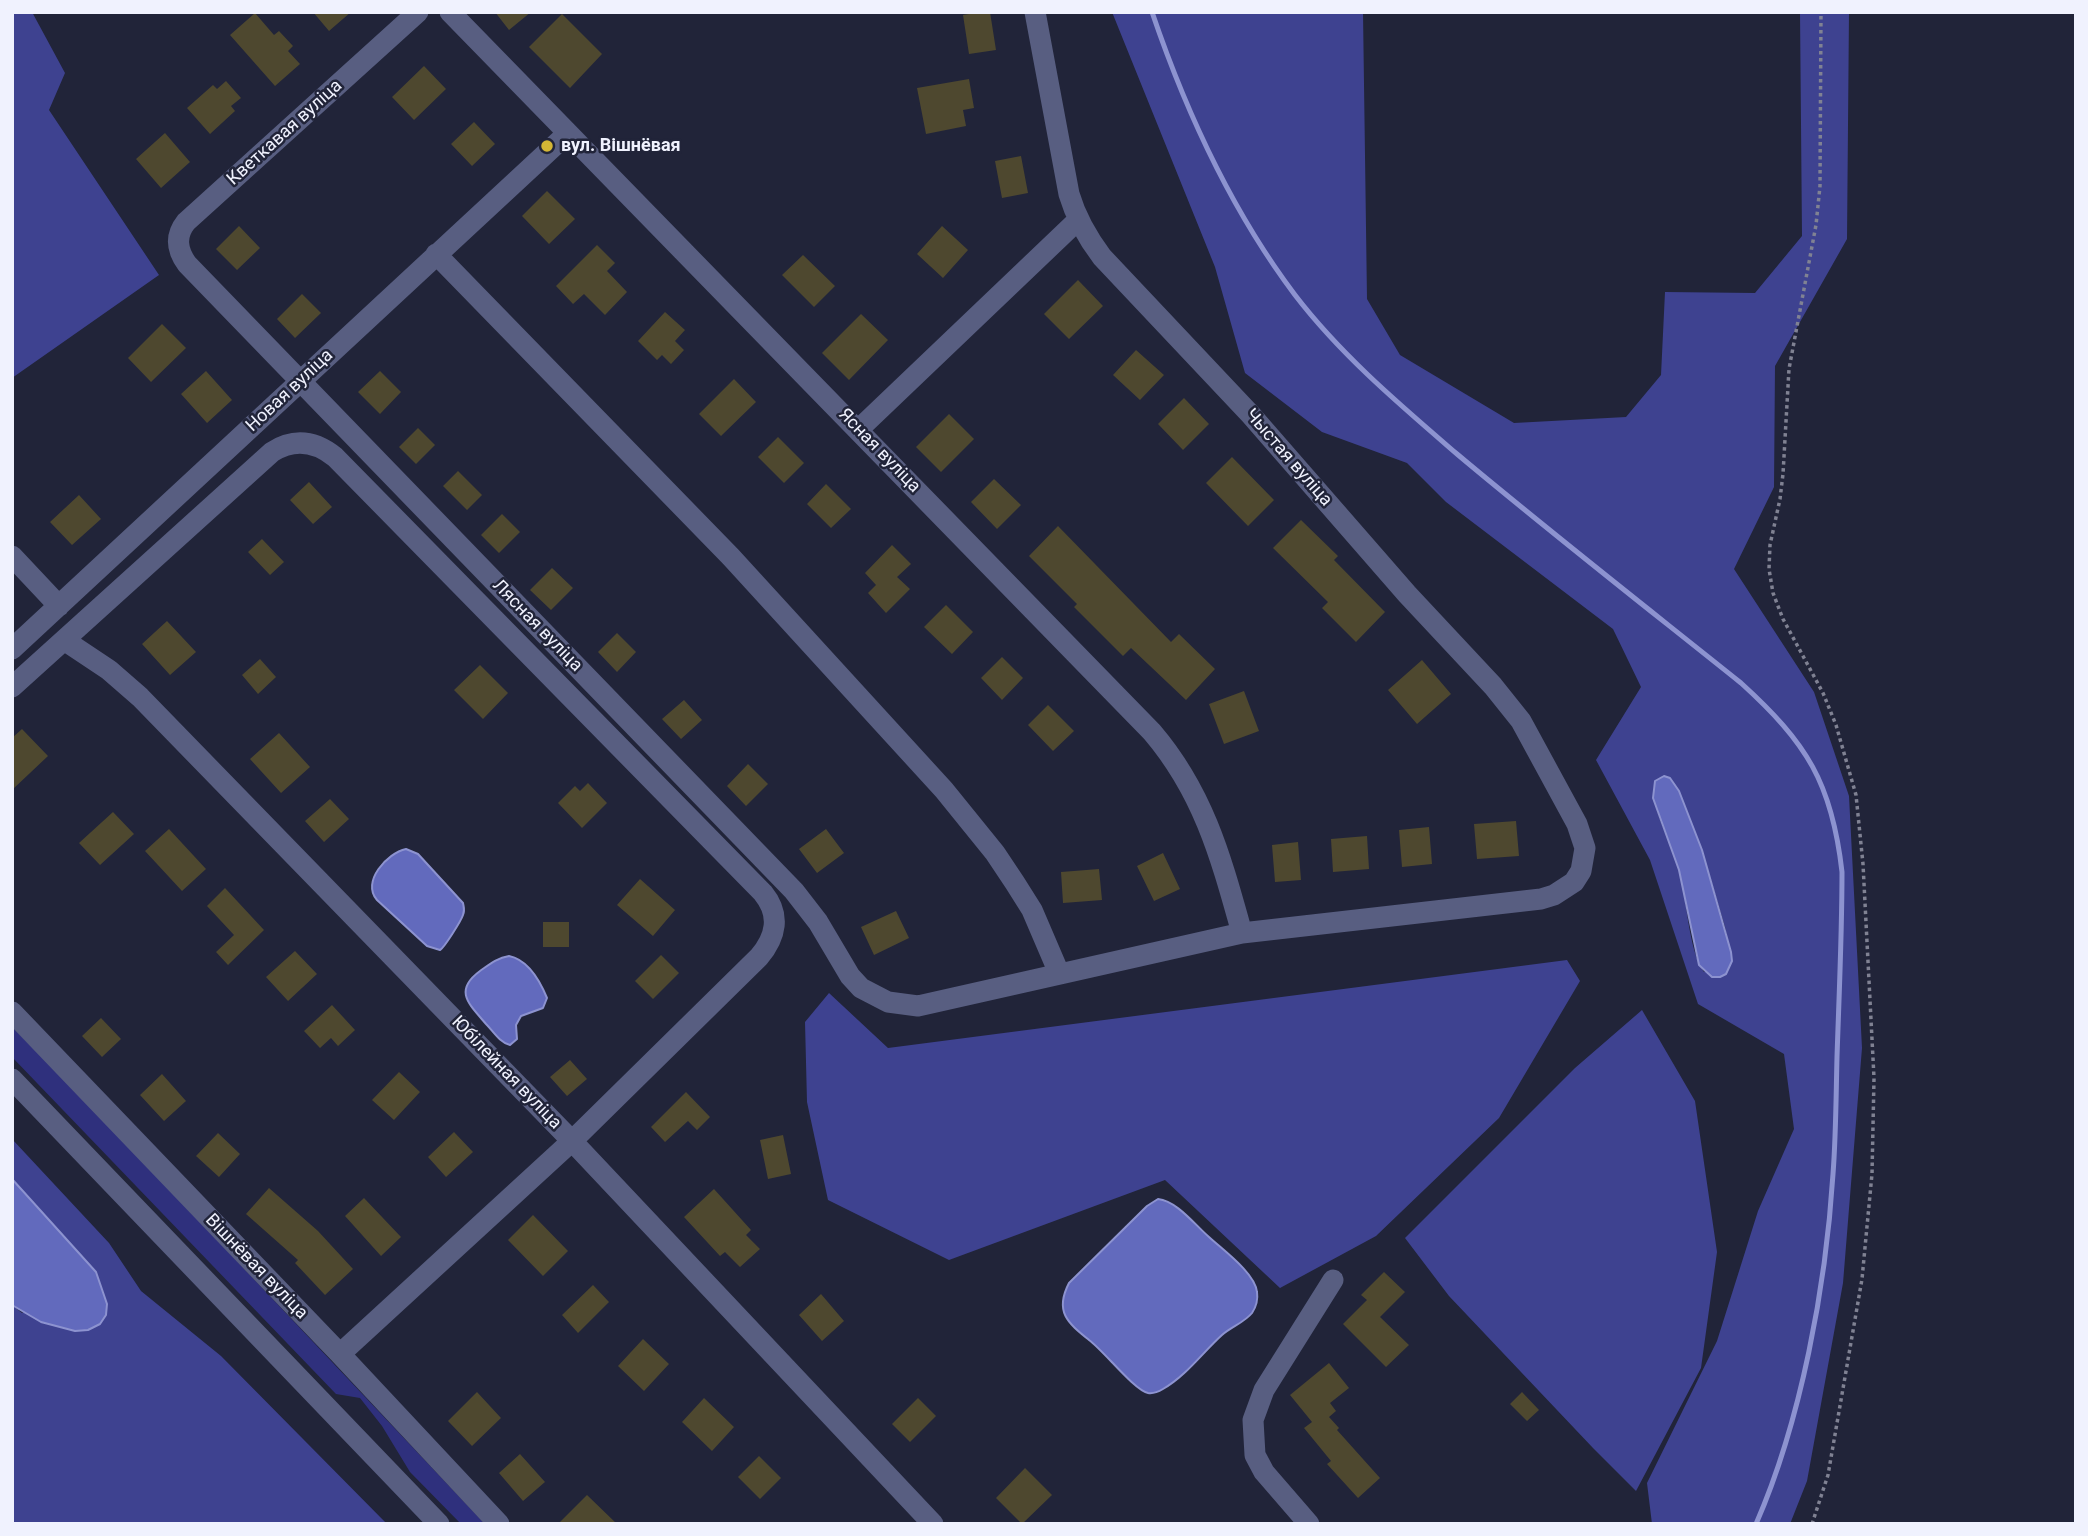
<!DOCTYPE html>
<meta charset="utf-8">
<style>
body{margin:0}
#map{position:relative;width:2088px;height:1536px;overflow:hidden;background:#212439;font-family:Roboto,sans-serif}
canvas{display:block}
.frame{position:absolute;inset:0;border:14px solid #f0f2fe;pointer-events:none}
</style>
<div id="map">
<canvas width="2088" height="1536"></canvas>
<div class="frame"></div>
</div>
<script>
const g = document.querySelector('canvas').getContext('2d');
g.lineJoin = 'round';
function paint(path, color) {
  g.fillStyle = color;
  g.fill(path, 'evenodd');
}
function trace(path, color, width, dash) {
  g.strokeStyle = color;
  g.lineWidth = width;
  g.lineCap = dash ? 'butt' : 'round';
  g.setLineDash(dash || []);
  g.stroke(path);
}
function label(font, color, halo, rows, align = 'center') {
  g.font = font + ' Roboto,sans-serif';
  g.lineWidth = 5;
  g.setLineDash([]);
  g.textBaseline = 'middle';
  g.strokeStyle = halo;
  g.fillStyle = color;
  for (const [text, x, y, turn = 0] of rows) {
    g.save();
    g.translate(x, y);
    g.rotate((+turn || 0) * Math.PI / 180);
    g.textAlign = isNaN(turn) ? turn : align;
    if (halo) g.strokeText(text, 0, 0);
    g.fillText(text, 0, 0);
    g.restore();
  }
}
const green = new Path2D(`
 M12,1027L63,1077L485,1524H461L410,1472L382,1426L360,1398L336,1394L12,1057Z`);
const forest = new Path2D(`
 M12,12H32L65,73L49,110L159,275L12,378Z
 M1112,12H1363L1367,299L1400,355L1514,423L1626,417L1661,375L1665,292L1755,293L1802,236L1800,12H1849L1847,239L1775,366L1774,487L1734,569L1814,692L1849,796L1862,1048L1843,1283L1807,1481L1790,1524H1652L1647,1483L1717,1341L1758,1211L1794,1129L1784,1054L1698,1004L1650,860L1596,760L1641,687L1613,629L1446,502L1407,463L1322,432L1245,373L1215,267ZM1655,781L1679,791L1702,850L1725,927L1732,961L1704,972C1688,950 1687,897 1679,868C1672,844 1648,804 1655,781Z
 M1567,960L1580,981L1499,1118L1376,1236L1280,1288L1165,1180L949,1260L828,1200L807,1102L805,1022L829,993L888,1048Z
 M1642,1010L1695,1101L1717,1252L1701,1368L1636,1491L1593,1448L1449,1296L1405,1238L1575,1068Z
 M12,1139L109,1243L141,1291L221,1356L387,1524H12V1305L22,1313L96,1272L12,1179Z`);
const water = new Path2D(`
 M1664,776L1670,778L1679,791L1702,850L1731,952L1732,961L1726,974L1720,977H1712L1699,965L1679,870L1653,798L1655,781Z
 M406,849L418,854L463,903C464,908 465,910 463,915C461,921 444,948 440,950L427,946L377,900C361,882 387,853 406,849Z
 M509,956C529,960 540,981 547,998L543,1008L521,1016L516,1025L517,1039L510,1045C500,1043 493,1031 486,1024C469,1004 453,991 480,971C490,964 497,958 509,956Z
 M12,1179L96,1272L107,1304L106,1315L100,1324L88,1330L75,1331L41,1322L12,1305Z
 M1158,1199C1177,1201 1195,1225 1209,1237C1223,1250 1255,1273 1257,1292C1258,1299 1256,1307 1252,1313C1245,1322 1231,1327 1222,1335C1203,1352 1186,1376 1163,1389C1158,1392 1154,1394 1148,1393C1134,1390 1104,1351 1089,1340C1068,1323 1054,1312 1069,1283L1147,1206Z`);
const stream = new Path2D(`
 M1152,12C1186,112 1231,210 1295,295C1341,355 1399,404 1457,454C1550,532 1646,607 1741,683C1807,743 1832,783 1842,872C1842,934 1839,996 1837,1057C1836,1096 1836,1135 1833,1174C1826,1286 1801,1421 1756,1524`);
const building = new Path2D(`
 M313,12H351L329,31Z
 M495,12H531L509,30Z
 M981,12H990L996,50L969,54L963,15Z
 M255,13L274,35L279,31L293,46L288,51L300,64L275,86L230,35Z
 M562,14L602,54L570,88L529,47Z
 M424,66L446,89L414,120L392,97Z
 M969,79L974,108L963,110L966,126L926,134L917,88Z
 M226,81L241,98L231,106L235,111L210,134L187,108L213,85L217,89Z
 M474,122L495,144L472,166L451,144Z
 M165,133L190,162L161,188L136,159Z
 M1021,156L1028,193L1002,198L995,161Z
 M547,191L575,219L549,244L522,216Z
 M239,226L260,248L237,270L216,249Z
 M942,226L968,250L943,278L917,254Z
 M597,245L615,263L607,271L627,292L605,315L584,294L573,304L556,286Z
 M803,255L835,286L814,307L782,275Z
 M1078,280L1103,306L1069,339L1044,314Z
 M302,294L321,313L295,338L277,319Z
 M665,312L685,330L675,341L684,350L671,364L662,355L657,360L638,341Z
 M861,314L888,340L849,380L822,353Z
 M162,324L186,348L151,382L128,358Z
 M1136,350L1164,375L1140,400L1113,375Z
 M206,371L232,400L207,423L181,394Z
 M380,371L401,392L380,414L358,392Z
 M734,379L756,402L721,436L699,414Z
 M1184,398L1209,424L1183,450L1158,424Z
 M949,414L974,439L941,472L916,447Z
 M418,428L435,445L416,464L399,447Z
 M778,437L804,463L784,483L758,457Z
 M1232,457L1274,500L1248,526L1206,483Z
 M458,471L482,495L467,510L443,486Z
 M994,479L1021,505L997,529L971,502Z
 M309,482L332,507L313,524L290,500Z
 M826,484L851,509L831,528L807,504Z
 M79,495L101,519L72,545L50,522Z
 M502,514L520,532L499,553L481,535Z
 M1301,520L1338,556L1334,560L1385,612L1356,642L1322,608L1328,602L1273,548Z
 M1058,526L1171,642L1179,634L1215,669L1186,700L1131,648L1123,656L1074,607L1077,604L1029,556Z
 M262,539L284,562L270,575L248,552Z
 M892,545L911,564L897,577L910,589L886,613L868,593L876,585L865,573Z
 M552,568L573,588L551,610L530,590Z
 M946,605L973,632L952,654L924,627Z
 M167,621L196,652L170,675L142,644Z
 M617,633L636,652L617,672L598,652Z
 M1002,657L1023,678L1002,700L981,678Z
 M260,659L276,677L258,694L242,675Z
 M1422,660L1451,694L1417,724L1388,690Z
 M480,665L508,693L483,719L454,690Z
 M1244,691L1259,731L1224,744L1209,704Z
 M684,700L702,720L681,739L662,719Z
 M1048,705L1074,731L1053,751L1028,725Z
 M22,729L48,756L12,790V738Z
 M279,733L310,767L281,793L250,759Z
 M748,764L768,784L746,806L727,786Z
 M588,783L607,803L582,828L558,803L575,786L580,791Z
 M330,799L349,819L324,842L305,821Z
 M113,812L134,834L100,865L79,843Z
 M1516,821L1519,856L1477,859L1474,824Z
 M1429,827L1432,864L1402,867L1399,830Z
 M169,829L206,869L182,891L145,851Z
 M826,829L844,853L817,873L799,849Z
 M1367,836L1369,869L1333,872L1331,839Z
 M1298,842L1301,880L1275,882L1272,845Z
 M1163,853L1180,889L1154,901L1137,866Z
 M1099,869L1102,900L1063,903L1061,872Z
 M640,879L675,910L653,936L617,905Z
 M225,888L264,930L228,965L216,952L234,935L207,906Z
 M896,911L909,938L874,955L861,927Z
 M543,922H569V947H543Z
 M295,951L317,974L288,1001L266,977Z
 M661,955L679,973L653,999L635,981Z
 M332,1005L355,1030L338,1046L331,1038L320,1048L304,1031Z
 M101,1018L121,1039L102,1057L82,1036Z
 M570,1060L587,1079L567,1096L550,1077Z
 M399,1072L420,1092L394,1120L372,1100Z
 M162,1074L186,1101L164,1121L140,1095Z
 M686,1092L710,1117L697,1130L688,1121L665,1142L651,1127Z
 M454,1132L473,1152L446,1177L428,1157Z
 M218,1133L240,1154L219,1177L196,1156Z
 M783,1135L791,1174L768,1179L760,1140Z
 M269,1188L318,1231L353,1269L325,1295L295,1263L298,1260L246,1214Z
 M714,1189L751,1230L746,1235L760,1249L740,1267L725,1252L720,1256L684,1217Z
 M364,1198L401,1237L381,1256L345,1216Z
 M533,1215L568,1251L543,1276L508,1240Z
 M1384,1272L1405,1292L1380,1317L1409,1345L1386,1367L1343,1324L1367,1300L1361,1295Z
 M593,1285L609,1302L578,1333L562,1315Z
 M821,1294L844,1321L822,1341L799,1315Z
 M643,1339L669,1364L644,1391L618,1366Z
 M1329,1363L1349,1388L1330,1403L1336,1411L1329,1417L1339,1428L1337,1430L1380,1478L1358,1498L1327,1464L1331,1461L1304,1428L1312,1422L1290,1395Z
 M477,1392L501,1418L472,1446L448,1421Z
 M1522,1392L1539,1410L1527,1421L1510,1404Z
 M704,1398L734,1427L712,1451L682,1422Z
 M918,1398L936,1416L910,1442L892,1424Z
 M520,1454L545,1482L523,1501L499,1473Z
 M759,1456L781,1478L760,1499L738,1477Z
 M1025,1468L1052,1495L1022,1524L996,1498Z
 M587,1495L617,1524H558Z`);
const path = new Path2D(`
 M1812,1524L1828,1475L1862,1279L1872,1174L1874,1078L1863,864L1856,795L1836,725L1823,693L1783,619L1773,593L1769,569L1770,545L1780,499L1783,474L1789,369L1816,225L1820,186L1821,12`);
const minor = new Path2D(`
 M418,12L186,222C175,236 177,250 187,264L794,891L818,922L850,976L861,988L888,1002L918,1006L1242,933L1541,899L1554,895L1574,882L1581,871L1585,848L1577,824L1521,721L1493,686L1407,594L1251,415L1102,257C1087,237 1076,218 1069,194L1035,12
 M450,12L1152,732C1204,793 1221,858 1242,933
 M436,254L731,557L944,790L995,853L1015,883L1032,910L1059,973
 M858,430L1078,220
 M12,556L59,606
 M64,640L109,670L140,697L572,1141L933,1524
 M12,649L567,134
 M12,687L272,452C294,438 315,441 335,457L763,893C781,915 776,937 759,957L572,1141L340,1354
 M12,1012L340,1354L499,1524
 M12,1079L439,1524
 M1309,1524L1264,1472L1255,1455L1253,1420L1264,1390L1333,1280`);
const markers = [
 [547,146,7,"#d4b635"]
];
const streetNames = [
 ["Кветкавая вуліца",285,133,-42],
 ["Новая вуліца",290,391,-43],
 ["Ясная вуліца",879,451,46],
 ["Чыстая вуліца",1288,458,49],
 ["Лясная вуліца",537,626,46],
 ["Юбілейная вуліца",506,1073,46],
 ["Вішнёвая вуліца",256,1267,46]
];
const poiNames = [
 ["вул. Вішнёвая",561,146]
];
paint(green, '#2f307d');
paint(forest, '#3e4290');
paint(water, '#626abd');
trace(water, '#8d93d0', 2);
trace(stream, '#8d93d0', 5);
paint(building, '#4e482f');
trace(path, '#808293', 3.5, [3.5, 3.5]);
trace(minor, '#585e81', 21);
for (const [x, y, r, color] of markers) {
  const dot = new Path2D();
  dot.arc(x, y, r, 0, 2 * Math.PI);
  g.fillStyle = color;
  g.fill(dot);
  trace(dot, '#212439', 2.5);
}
label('18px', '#f0f2fe', '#212439', streetNames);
label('bold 18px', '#f0f2fe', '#212439', poiNames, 'left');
</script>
